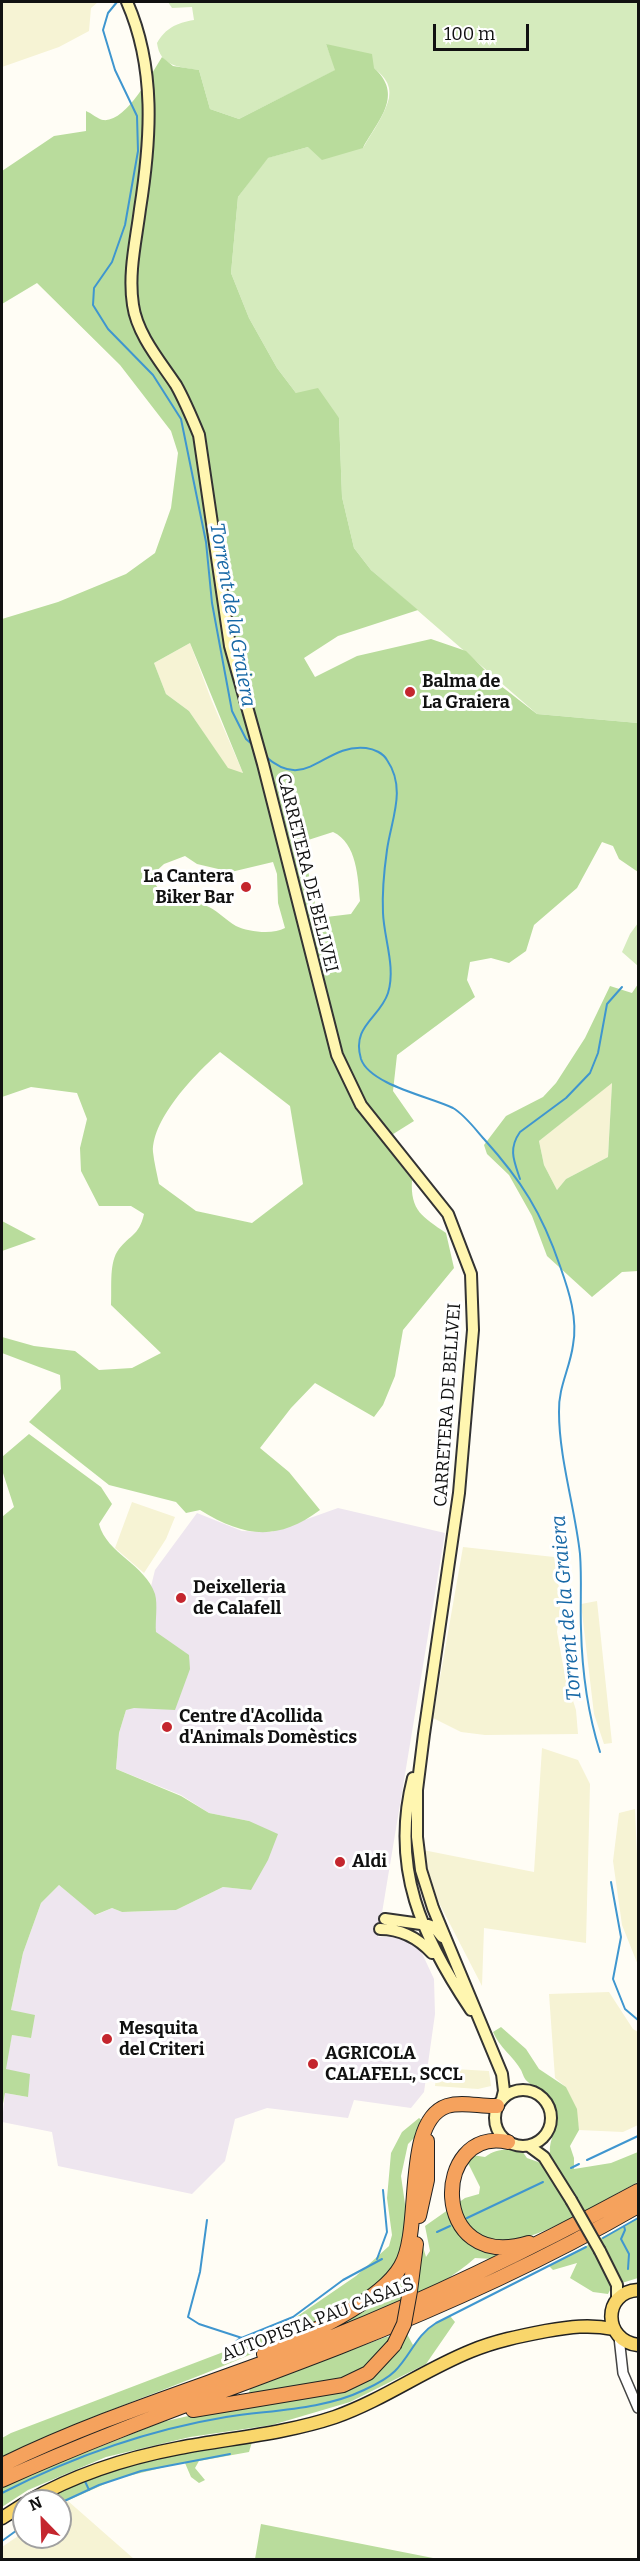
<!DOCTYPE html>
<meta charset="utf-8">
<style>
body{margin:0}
#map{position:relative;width:640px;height:2561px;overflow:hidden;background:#fffdf5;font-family:Bitter,serif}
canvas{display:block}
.frame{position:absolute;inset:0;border:3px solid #111;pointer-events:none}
.north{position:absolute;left:12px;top:2489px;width:60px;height:60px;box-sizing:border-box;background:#fff;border:2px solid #a0a0a0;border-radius:50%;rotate:337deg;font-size:16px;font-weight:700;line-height:24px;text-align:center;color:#111}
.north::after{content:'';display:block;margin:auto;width:21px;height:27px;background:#c4262e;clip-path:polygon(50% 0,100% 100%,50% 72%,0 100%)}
.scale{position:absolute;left:433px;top:24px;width:96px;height:27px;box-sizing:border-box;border:3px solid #111;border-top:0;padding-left:8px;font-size:18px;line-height:21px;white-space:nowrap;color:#111;-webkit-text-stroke:4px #fff;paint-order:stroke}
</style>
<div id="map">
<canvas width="640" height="2561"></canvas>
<div class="frame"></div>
<div class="north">N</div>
<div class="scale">100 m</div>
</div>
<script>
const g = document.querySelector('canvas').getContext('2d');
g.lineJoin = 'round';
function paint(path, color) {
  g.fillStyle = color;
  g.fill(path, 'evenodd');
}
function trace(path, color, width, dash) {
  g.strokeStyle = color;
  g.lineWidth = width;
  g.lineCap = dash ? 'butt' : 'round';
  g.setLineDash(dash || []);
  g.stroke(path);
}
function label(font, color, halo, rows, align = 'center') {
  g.font = font + ' Bitter,serif';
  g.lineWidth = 6;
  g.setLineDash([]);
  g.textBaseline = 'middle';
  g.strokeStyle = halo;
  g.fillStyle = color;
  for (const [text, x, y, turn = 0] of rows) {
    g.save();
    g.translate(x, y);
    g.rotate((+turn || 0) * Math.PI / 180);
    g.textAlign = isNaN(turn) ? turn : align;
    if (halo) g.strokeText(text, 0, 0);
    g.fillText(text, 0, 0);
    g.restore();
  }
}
const industrial = new Path2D(`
 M338,1508L445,1533L378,1937H400L421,1951L434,1979L435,2014L424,2092L411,2108L354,2100L348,2118L267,2108L235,2119L225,2161L192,2194L58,2166L52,2132L2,2122L5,2093L28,2097L5,2070L12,2035L31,2038L11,2010L23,1953L41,1903L59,1885L96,1915L112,1908L122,1912L176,1910L223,1887L251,1890L249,1821L209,1813L181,1795L116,1769L119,1733L126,1710L133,1660L155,1570L197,1513L242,1531L271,1532Z`);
const farmland = new Path2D(`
 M2,2H98L91,8L89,31L59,47L2,67Z
 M190,643L211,699L243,773L228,769L189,711L166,694L154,663Z
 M612,1082L608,1157L566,1179L557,1190L544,1165L539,1141Z
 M132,1502L175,1517L166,1539L144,1573L115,1548Z
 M463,1547L554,1557L561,1600L557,1632L565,1676L576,1710L578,1734L485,1735L461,1732L433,1718Z
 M597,1601L612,1743L604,1744L594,1714L581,1604Z
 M542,1748L578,1760L590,1784L586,1943L484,1928L482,1986L435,1895L423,1850L534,1872Z
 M635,1809L638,1878V1965L622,1925L613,1861L619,1813Z
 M609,1992L633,2029L638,2032V2125L623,2132L579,2130L576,2109L566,2087L555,2078L549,1994Z
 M437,2068L489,2071L491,2086L478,2089L435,2086Z
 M68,2501L134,2559H2V2547L24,2532V2537H60V2507Z`);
const green = new Path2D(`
 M168,2H638V723L537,714L371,570L354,548L342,497L339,418L296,393L277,368L249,318L231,273L238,197L267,158L308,147L363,148C372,132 385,115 389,98C396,69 346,54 326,44L336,70L239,119L210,109L199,70C178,67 160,66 157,43C166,28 176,23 194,20L192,7L172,8Z
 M638,923V966L622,952L630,934Z`);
const forest = new Path2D(`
 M326,44L372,54L374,68C404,95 379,119 363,148L322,160L308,147L268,158L238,197L231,273L249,318L277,368L296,393L318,388L339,418L342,497L354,548L371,570L418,610L338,636L304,658L315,677L357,656L431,639L466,651L501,686L537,714L638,723V872L619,859L613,846L602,842L577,888L534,925L526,951L509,963L491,958L470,962L467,980L475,997L397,1055L393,1091L414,1121L382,1141L412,1180C410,1211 423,1217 446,1233L454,1268L403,1330L395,1376L383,1405L374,1417L315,1383L291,1408L260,1448L289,1472L320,1510C277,1542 244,1537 200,1510L186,1513L176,1502L109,1485L29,1422L61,1389L60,1375L2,1353V1337L34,1346L75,1351L99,1370L132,1368L161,1353L111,1305C112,1290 109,1265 117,1252C128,1235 139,1237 144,1214L131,1206H99L81,1171L80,1148L87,1119L77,1093L31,1087L2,1097V619L58,602L126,574L155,553L171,508L178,453L171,431L120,365L37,283L2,304V171L54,136L86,131V111C91,113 98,119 103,120C126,123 151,74 162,57L173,66L199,70L210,109L239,119L335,70ZM190,643L243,773L228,768L189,711L166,694L154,663ZM333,832C357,843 358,878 360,901L351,914L318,918L302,842ZM185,856L197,864L231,872L273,862L277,874L278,903L285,928C273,935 248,932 236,926C226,920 219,912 209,907C192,899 156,901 152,875L164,864ZM220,1052L290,1106L303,1184L252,1223L196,1211L159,1184C157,1174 154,1162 153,1152C152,1118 197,1072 220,1052Z
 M638,984V1271L622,1272L592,1297L547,1256L532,1216L509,1175L487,1154L484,1145L506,1116L543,1097L556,1083L585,1038L610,986L632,993ZM612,1083L608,1157L566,1179L557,1190L544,1165L539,1141Z
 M2,1221L36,1239L2,1251Z
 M29,1434L101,1487L112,1504L99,1524C107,1554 145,1564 155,1594C158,1605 155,1621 156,1632L189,1655L190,1669L175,1710L134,1708L126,1710L119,1733L116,1769L181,1796L209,1813L249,1821L278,1834L268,1860L251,1890L223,1887L176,1910L122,1912L112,1908L95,1915L59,1885L41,1903L23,1953L11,2010L35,2015L31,2038L12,2035L6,2069L30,2074L28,2097L5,2093L2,2109V1517L14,1507L2,1470V1457Z
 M501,2027L526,2049L539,2069L566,2087L577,2109L579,2130L570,2146L574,2158V2169L611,2163L638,2152V2182C595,2205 551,2234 502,2244L493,2259L475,2258C435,2294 380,2310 331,2331L324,2320C220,2374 107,2406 2,2457V2438L11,2433L226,2351L286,2324L356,2276L389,2246L392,2235L387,2198L391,2153L402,2132L419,2118L423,2121L419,2133L408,2144L401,2176L408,2225L400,2275L407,2278L422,2243L426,2257L430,2251L425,2226L465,2198L479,2194L480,2187L468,2163L472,2155L485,2157C496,2148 509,2149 522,2151L527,2158L541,2163L550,2152C549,2137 560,2127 556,2111C551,2090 541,2093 528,2082C524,2079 523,2074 521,2070C513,2056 499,2047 493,2032Z
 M638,2218V2278L612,2286L608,2294L593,2292L570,2278L577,2263L553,2270L549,2266Z
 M450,2316L455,2322L426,2364L350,2402L272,2425L190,2437L106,2457L28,2490L2,2507V2486L6,2484L162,2422L245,2403L251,2387L386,2337L407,2334L413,2345L434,2324Z
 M252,2442L249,2452L199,2461L195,2468L205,2480L199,2483L191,2477L185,2463H181L116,2479L60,2504V2501H41C107,2467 178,2450 252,2442Z
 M261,2524L438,2559H255Z`);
const stream = new Path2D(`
 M117,2L108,13L103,30L115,70L137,116L138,151L125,225L112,262L94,288L93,305L108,329L153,375L181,419L206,542L212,603L232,711L246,739L254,746
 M265,756C307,794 323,743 366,748C374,749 383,753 387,760C407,789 391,820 387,850C384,871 382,892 383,913C384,939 396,967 388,993C380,1018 351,1026 361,1059C370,1085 431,1097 453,1108C465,1115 475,1129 484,1139C521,1180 542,1213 560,1266C569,1291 578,1319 573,1345C570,1368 558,1388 559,1412C559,1458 575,1508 580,1554C582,1579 580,1604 581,1629C582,1670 588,1714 600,1752
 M520,1179C514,1161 508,1149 520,1132L566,1098L590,1073L598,1053L607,1004L622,987
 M611,1882L621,1937L613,1979L625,2009L638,2020
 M587,2160L638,2136
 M571,2168L579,2164
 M467,2218L543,2182
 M207,2220L200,2272L188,2317L199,2324L242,2338
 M624,2226L625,2230L621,2239L629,2254L628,2269
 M437,2232L450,2226
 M603,2238L638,2218
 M377,2259L387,2232L383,2190
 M229,2355L233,2344L239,2339L293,2317L343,2280L382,2259
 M84,2479L89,2490
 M2,2493C72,2457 148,2430 226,2417C270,2410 323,2410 364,2390C375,2385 387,2379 395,2371C411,2355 416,2335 436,2323L586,2247
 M52,2494L55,2501
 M60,2503L99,2485L141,2471L230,2454
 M18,2513L24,2521
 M2,2541L24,2525`);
const tertiary = new Path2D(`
 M619,2337L623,2373L638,2408`);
const secondary = new Path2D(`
 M127,2C156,68 151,139 140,209C136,241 128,273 133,305C137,334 160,361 176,385C185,401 192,418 199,435L230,646L263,764L337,1055L361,1105L448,1214L471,1274L473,1330L459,1493L424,1734L417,1790V1837L421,1870L433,1908L502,2074L504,2091L502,2099
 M413,1778C390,1868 422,1937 471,2010
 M385,1919L428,1925L434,1927L442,1937
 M380,1929C401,1929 417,1937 432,1953
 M495 2118a28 28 0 1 1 56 0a28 28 0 1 1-56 0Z
 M529,2146L544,2157L571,2200
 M600,2251L617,2285V2299`);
const primary = new Path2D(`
 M638,2290C602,2292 603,2341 638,2345
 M29,2501C76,2474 126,2458 179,2448C231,2438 284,2434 335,2417C383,2400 424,2370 471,2351C495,2341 520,2336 546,2331C569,2327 590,2324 613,2329
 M2,2518L24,2504`);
const motorway = new Path2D(`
 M508,2142C432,2125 428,2274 529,2243
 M419,2216L427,2180V2141
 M410,2291L416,2244
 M264,2354C302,2337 381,2302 401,2266C423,2228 402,2121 447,2106C463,2101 481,2107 497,2106
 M193,2410L343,2385L368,2373L394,2345
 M2,2465C108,2413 222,2381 332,2337C437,2295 538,2245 638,2191
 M2,2480C112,2430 226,2391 339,2347C441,2307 543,2261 638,2206`);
const secondaryBridge = new Path2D(`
 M571,2200L600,2251`);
const motorwayBridge = new Path2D(`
 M394,2345L404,2324L410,2291`);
const markers = [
 [410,692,6,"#c4262e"],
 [246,887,6,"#c4262e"],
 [181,1598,6,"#c4262e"],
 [167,1727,6,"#c4262e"],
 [340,1862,6,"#c4262e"],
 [107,2039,6,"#c4262e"],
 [313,2064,6,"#c4262e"]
];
const poiNames = [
 ["Balma de",422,682],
 ["La Graiera",422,703],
 ["La Cantera",234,877,"right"],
 ["Biker Bar",234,898,"right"],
 ["Deixelleria",193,1588],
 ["de Calafell",193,1609],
 ["Centre d'Acollida",179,1717],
 ["d'Animals Domèstics",179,1738],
 ["Aldi",352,1862],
 ["Mesquita",119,2029],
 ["del Criteri",119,2050],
 ["AGRICOLA",325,2054],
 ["CALAFELL, SCCL",325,2075]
];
const streetNames = [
 ["CARRETERA DE BELLVEI",307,873,76],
 ["CARRETERA DE BELLVEI",448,1405,-86],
 ["AUTOPISTA PAU CASALS",318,2320,-21]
];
const waterNames = [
 ["Torrent de la Graiera",232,615,80],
 ["Torrent de la Graiera",567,1608,-95]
];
paint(industrial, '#eee6ef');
paint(farmland, '#f6f3d4');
paint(green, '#d5ebbd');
paint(forest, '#b9dc9c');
trace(stream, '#3f96cf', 2);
trace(tertiary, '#444', 12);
trace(secondary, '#333', 14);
trace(primary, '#222', 15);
trace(motorway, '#222', 16);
trace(tertiary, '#fff', 9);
trace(secondary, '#fff6b0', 10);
trace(primary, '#f9d66b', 12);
trace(motorway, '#f5a25d', 14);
trace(secondaryBridge, '#333', 14, []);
trace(motorwayBridge, '#222', 16, []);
trace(secondaryBridge, '#fff6b0', 10);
trace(motorwayBridge, '#f5a25d', 14);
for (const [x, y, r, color] of markers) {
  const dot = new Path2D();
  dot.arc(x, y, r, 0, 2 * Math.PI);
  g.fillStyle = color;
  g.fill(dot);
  trace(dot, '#fff', 2);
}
label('bold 18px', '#111', '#fff', poiNames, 'left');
label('18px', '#111', '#fff', streetNames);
label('italic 20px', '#1768a6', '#fff', waterNames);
</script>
